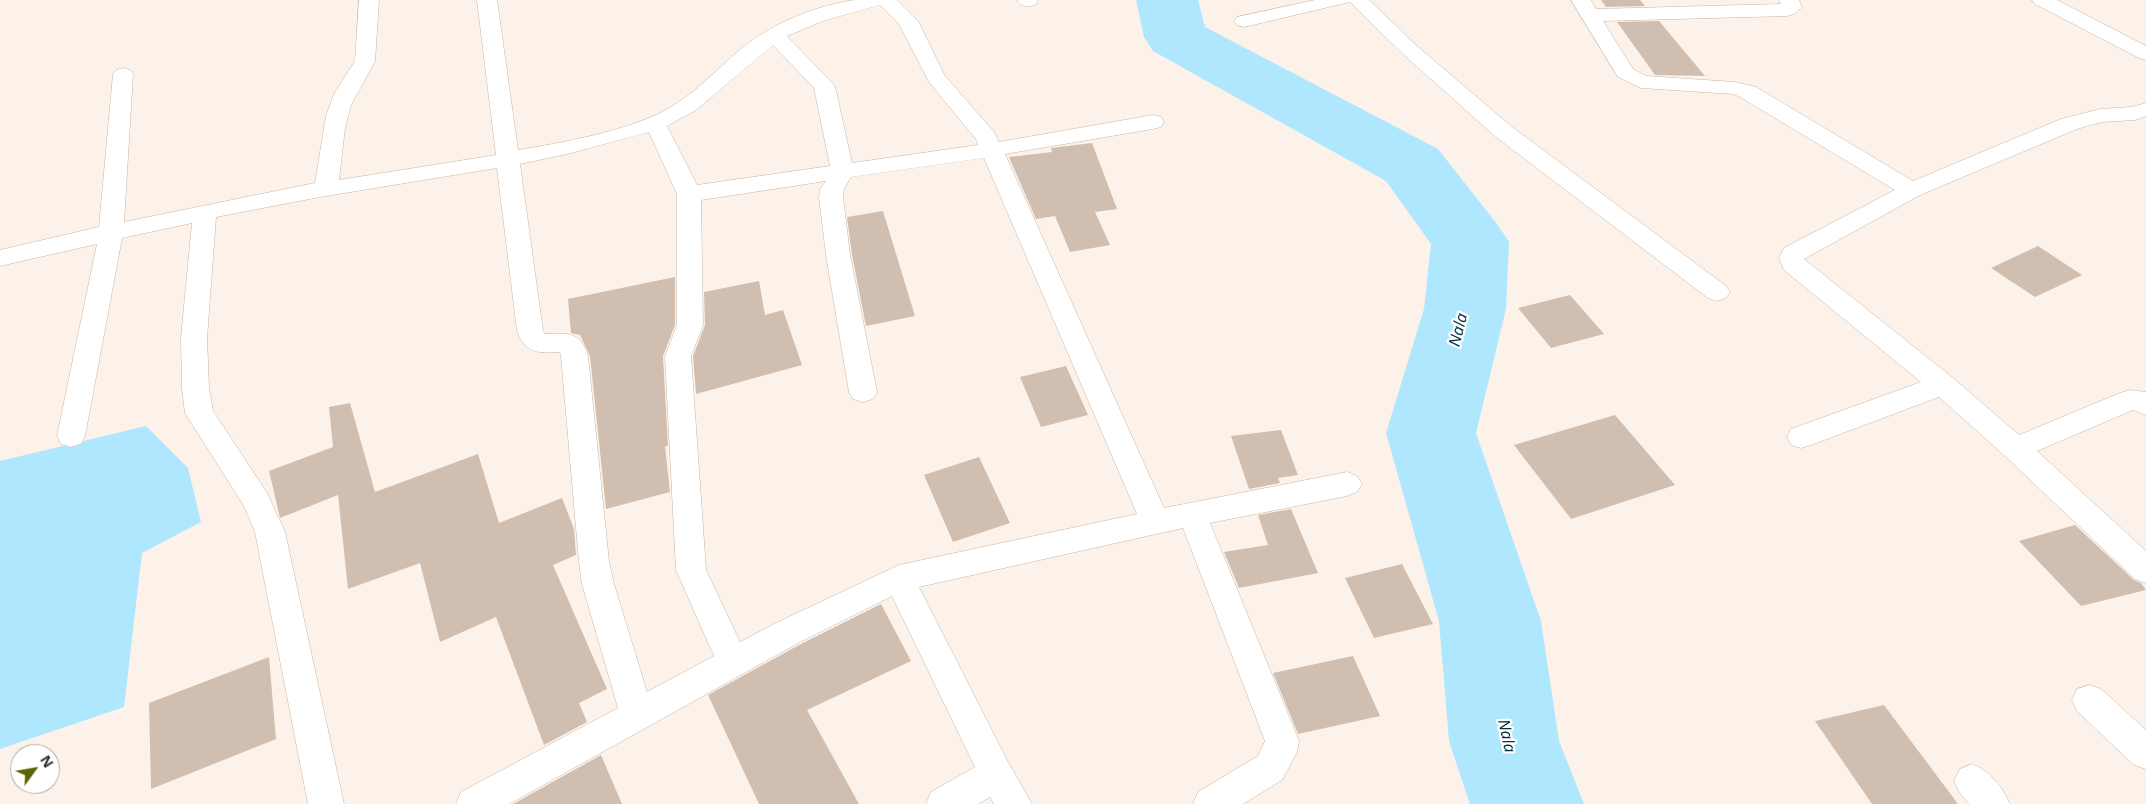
<!DOCTYPE html>
<style>
body{margin:0}
#map{position:relative;width:2146px;height:804px;overflow:hidden;background:#fdf2e9;font-family:"Noto Sans",sans-serif}
canvas{display:block}
.north{position:absolute;left:10px;top:744px;width:50px;height:50px;box-sizing:border-box;background:#fff;border:1px solid #adaaa8;border-radius:50%;rotate:58deg;font-size:14px;font-weight:700;line-height:20px;text-align:center;color:#312b25}
.north::after{content:'';display:block;margin:auto;width:18px;height:22px;background:#5b6402;clip-path:polygon(50% 0,100% 100%,50% 72%,0 100%)}
</style>
<div id="map">
<canvas width="2146" height="804"></canvas>
<div class="north">N</div>
</div>
<script>
const g = document.querySelector('canvas').getContext('2d');
g.lineJoin = 'round';
function paint(path, color) {
  g.fillStyle = color;
  g.fill(path, 'evenodd');
}
function trace(path, color, width, dash) {
  g.strokeStyle = color;
  g.lineWidth = width;
  g.lineCap = dash ? 'butt' : 'round';
  g.setLineDash(dash || []);
  g.stroke(path);
}
function label(font, color, halo, rows, align = 'center') {
  g.font = font + ' "Noto Sans",sans-serif';
  g.lineWidth = 4.5;
  g.setLineDash([]);
  g.textBaseline = 'middle';
  g.strokeStyle = halo;
  g.fillStyle = color;
  for (const [text, x, y, turn = 0] of rows) {
    g.save();
    g.translate(x, y);
    g.rotate((+turn || 0) * Math.PI / 180);
    g.textAlign = isNaN(turn) ? turn : align;
    if (halo) g.strokeText(text, 0, 0);
    g.fillText(text, 0, 0);
    g.restore();
  }
}
const water = new Path2D(`
 M146,426L188,468L201,522L142,553L124,707L0,749V461Z`);
const river = new Path2D(`
 M1136,0H1198L1205,27L1438,149L1497,224L1509,242L1506,309L1476,433L1541,621L1559,741L1584,804H1470L1449,741L1439,621L1386,433L1424,309L1431,244L1386,181L1153,51L1144,37Z`);
const building = new Path2D(`
 M1601,0H1640L1645,6L1606,7Z
 M1659,21L1705,76L1655,75L1617,22Z
 M1092,143L1117,209L1095,212L1110,245L1070,252L1055,216L1036,219L1009,157L1052,152L1051,148Z
 M883,211L915,316L866,326L852,255L847,217Z
 M2038,246L2082,275L2035,297L1991,268Z
 M675,277V325L663,356L668,446H665L670,492L606,509L590,356L580,335L571,333L568,299Z
 M759,281L765,315L783,310L802,365L696,394L693,356L705,325L704,292Z
 M1570,295L1604,334L1551,348L1518,308Z
 M1066,366L1088,415L1041,427L1020,377Z
 M350,403L375,492L478,454L499,523L562,498L574,529L576,555L553,565L607,689L579,703L587,722L544,745L496,617L440,642L420,563L348,589L338,495L280,518L269,471L333,447L329,407Z
 M1615,415L1675,485L1571,519L1514,445Z
 M1281,430L1298,475L1278,478L1280,483L1249,489L1231,436Z
 M979,457L1010,523L953,542L924,475Z
 M1291,509L1318,573L1239,588L1224,552L1268,545L1258,515Z
 M2075,525L2134,580L2141,583L2146,590L2081,606L2019,541Z
 M1402,564L1433,624L1374,638L1345,578Z
 M881,604L911,661L807,710L859,804H759L708,695L799,645Z
 M1353,656L1380,716L1298,734L1273,673Z
 M269,657L276,739L151,789L149,703Z
 M1884,705L1958,804H1872L1815,721Z
 M601,755L622,804H513Z`);
const minor = new Path2D(`
 M359,0H379L375,61L351,105L345,128L339,180L496,155L477,0H497L518,150C561,143 626,131 664,111C694,95 716,70 741,49C773,23 814,6 855,0C869,0 884,0 897,0L918,21L945,76L994,132L999,142L1153,115L1161,117L1164,122L1161,127L1153,129L1005,154L1164,508L1347,472L1357,476L1362,484L1357,492L1347,496L1210,523L1299,741L1297,752L1282,780L1243,804H1193L1198,792L1258,756L1265,741L1183,528L919,587L1008,762L1032,804H994L990,797L978,804H926L931,792L975,767L892,596L798,643L509,804H456L461,792L618,708L582,584L579,562L561,356L560,352C538,353 526,354 517,331L497,168L320,197L216,217L207,338L209,388L213,411L267,493L285,532L344,804H308L255,532L244,506L185,413L182,388L181,338L192,223L122,238L85,436L81,444L71,447L61,444L57,436L97,244L0,266V250L99,227L113,74L116,70L123,68L130,70L133,74L124,222L315,183L326,116L334,94L355,61ZM880,5L899,24L929,82L976,139L978,145L852,163L835,86L787,36L823,21ZM773,45L814,88L830,166L697,185L667,126L696,110ZM649,132L677,194V325L665,356L676,570L714,656L647,692L614,584L609,562L588,356C581,331 566,333 545,334L543,331L520,164L571,153ZM984,158L1137,514L899,565L776,623L740,642L706,570L691,356L703,325L701,200L826,181L820,189L819,197L826,255L849,392L853,399L863,402L873,399L877,392L850,255L843,197L844,189L851,177Z
 M1017,0H1037L1038,1L1035,5C1027,7 1022,7 1017,0Z
 M1315,0H1369L1418,47L1512,127L1726,286L1730,292L1726,298L1717,301L1708,298L1496,137L1404,55L1350,2L1244,27L1237,25L1234,21L1237,17Z
 M1571,0H1591L1596,9L1781,4L1779,0H1799L1802,7L1794,14L1787,16L1603,21L1633,69L1646,76L1735,82L1756,87L1913,181L2061,119L2100,109L2132,107L2146,103V116L2135,120L2101,122L2077,129L1920,195L1804,259L1953,378L2019,435L2120,393L2130,390L2146,392V415L2133,410L2037,451L2146,551V583L2135,579L2005,456L1939,397L1811,445L1801,448L1791,445L1787,437L1791,429L1921,382L1784,270L1779,258L1784,248L1895,190L1740,97L1733,94L1641,88L1618,77Z
 M2032,0H2057L2146,46V60L2139,58L2035,4Z
 M2089,685L2101,689L2146,730V769L2134,765L2077,711L2072,700L2077,689Z
 M1972,764C1990,771 2002,786 2010,804H1969L1960,793L1954,781L1960,769Z`);
const waterNames = [
 ["Nala",1459,330,-76],
 ["Nala",1506,736,78]
];
paint(water, '#afe7ff');
paint(river, '#afe7ff');
paint(building, '#d0bfb0');
trace(minor, '#c5b5a6', 1);
paint(minor, '#fff');
label('italic 16px', '#023343', '#fff', waterNames);
</script>
